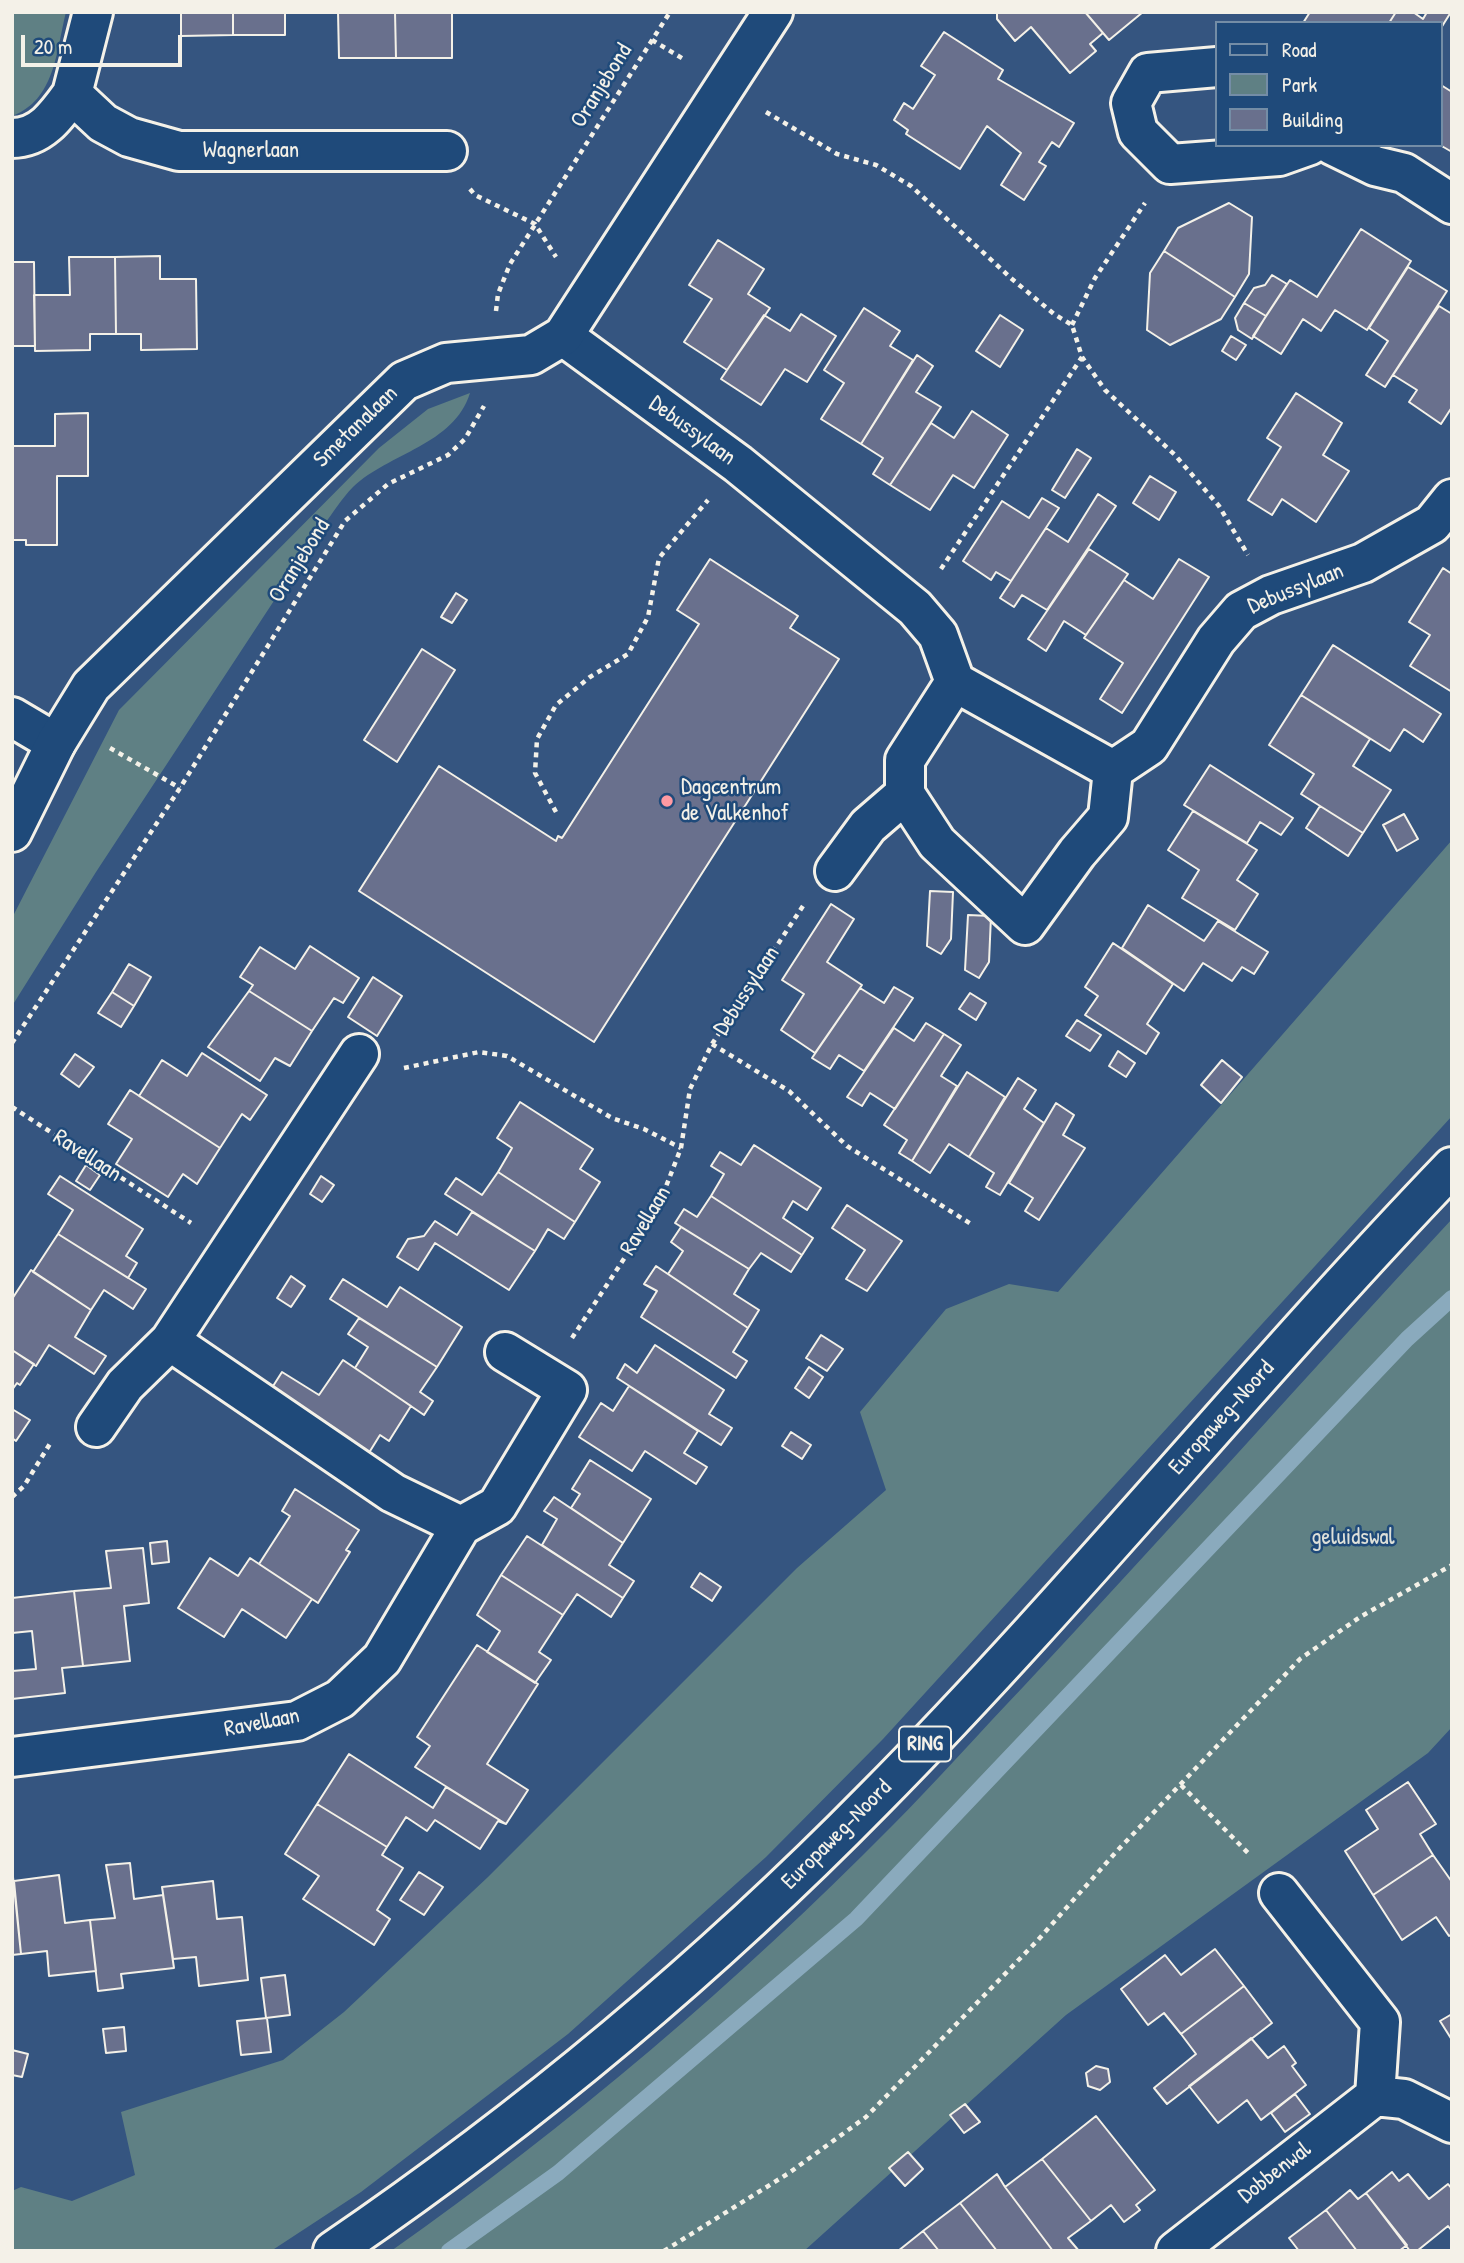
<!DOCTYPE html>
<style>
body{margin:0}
#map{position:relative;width:1464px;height:2263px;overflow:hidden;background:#355580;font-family:"Patrick Hand",sans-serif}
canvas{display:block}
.frame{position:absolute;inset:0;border:14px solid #f4f1e8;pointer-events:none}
.legend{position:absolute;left:1215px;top:21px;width:228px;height:126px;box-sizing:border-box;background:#1f4a7a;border:2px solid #748da6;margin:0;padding:9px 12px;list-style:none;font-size:21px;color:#f4f1e8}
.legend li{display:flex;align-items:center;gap:14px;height:35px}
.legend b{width:35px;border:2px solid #748da6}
.scale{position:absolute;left:21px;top:35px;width:161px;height:32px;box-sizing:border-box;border:4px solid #f4f1e8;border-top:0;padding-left:9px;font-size:21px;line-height:24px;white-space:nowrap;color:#f4f1e8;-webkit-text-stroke:5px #1f4a7a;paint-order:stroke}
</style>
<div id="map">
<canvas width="1464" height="2263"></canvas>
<div class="frame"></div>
<ul class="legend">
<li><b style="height:9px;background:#1f4a7a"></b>Road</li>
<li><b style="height:19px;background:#5f8084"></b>Park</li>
<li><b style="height:19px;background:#69708d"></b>Building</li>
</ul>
<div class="scale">20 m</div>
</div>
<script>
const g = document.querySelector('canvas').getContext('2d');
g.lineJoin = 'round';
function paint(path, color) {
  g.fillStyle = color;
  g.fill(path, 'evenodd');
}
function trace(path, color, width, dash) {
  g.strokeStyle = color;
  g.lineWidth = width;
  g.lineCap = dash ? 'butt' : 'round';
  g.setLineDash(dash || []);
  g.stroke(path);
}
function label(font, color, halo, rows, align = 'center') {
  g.font = font + ' "Patrick Hand",sans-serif';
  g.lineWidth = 5;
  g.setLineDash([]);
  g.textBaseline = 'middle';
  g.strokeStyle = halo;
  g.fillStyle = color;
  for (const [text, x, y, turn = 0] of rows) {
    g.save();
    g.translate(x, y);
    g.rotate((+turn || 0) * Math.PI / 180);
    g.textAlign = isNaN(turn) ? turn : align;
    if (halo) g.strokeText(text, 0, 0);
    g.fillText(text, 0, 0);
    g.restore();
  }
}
const green = new Path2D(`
 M12,12H66C56,52 55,100 12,116Z
 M470,393C454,445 389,453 353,487C342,498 333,513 323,526L96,872L12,1006V918L119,710L379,448L428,409Z
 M1452,840V1116L883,1739L766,1857L568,2034L361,2192L271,2251H12V2191L21,2187L72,2201L135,2175L121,2112L283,2060L344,2012L488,1877L797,1568L886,1490L860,1412L946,1309L1009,1284L1058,1292Z
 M1452,1219V1727L1428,1753L1066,2015L804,2251H391C570,2125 737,1983 891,1827C936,1782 979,1733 1024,1686C1168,1532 1308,1374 1452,1219Z`);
const stream = new Path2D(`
 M449,2251L558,2173L856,1919L1407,1339L1452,1298`);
const building = new Path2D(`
 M181,12H233V35L181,36Z
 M233,12H285V35H233Z
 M338,12H395L396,58H339Z
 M395,12H452V58H396Z
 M997,12H1085L1103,33L1090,44L1096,51L1070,73L1031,27L1015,41L997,19Z
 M1085,12H1143L1109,40Z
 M1310,12H1396L1389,23H1303Z
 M1396,12H1413L1423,19L1427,12H1451L1441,28V23H1389Z
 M944,32L1003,70L998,79L1074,123L1059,147L1052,142L1039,162L1046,166L1024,200L1001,185L1021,153L987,126L960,169L906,134L908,130L894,120L904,103L913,109L935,75L921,66Z
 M1441,85L1452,92V152L1440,145Z
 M1229,203L1252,217L1249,274L1235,297L1164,251L1178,228Z
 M1361,229L1411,261L1367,330L1335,310L1321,331L1303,319L1281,354L1253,336L1290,280L1317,297Z
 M718,240L764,269L748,294L770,308L727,370L684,342L712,299L689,285Z
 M1164,251L1235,297L1221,319L1170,345L1147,330L1150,273Z
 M160,256V279H196L197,349L141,350V334H116L115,257Z
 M69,257H115L116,334H90V350L35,351L34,295H70Z
 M12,262H34L35,346H12Z
 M1408,267L1447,291L1385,387L1366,375L1388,341L1369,328Z
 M1272,275L1287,284L1266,316L1244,303L1254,288L1265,285Z
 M1244,303L1266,316L1252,339L1238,330L1235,318Z
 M1439,306L1452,314V407L1441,424L1409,402L1417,390L1393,375Z
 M864,308L900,331L890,346L913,360L861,444L821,419L844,383L824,370Z
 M801,314L836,336L807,382L785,369L761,405L721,379L764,315L790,331Z
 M1000,315L1023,330L1000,367L976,351Z
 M1231,336L1246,345L1236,360L1222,351Z
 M917,355L933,366L916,392L941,407L890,485L873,474L883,458L861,444Z
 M1296,393L1342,423L1323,455L1349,471L1316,522L1282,499L1272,515L1248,500L1281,447L1267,438Z
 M972,411L1008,435L974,488L953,475L930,510L890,485L931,423L954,438Z
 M88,413V476H57V545H26V540H12V446H55V414Z
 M1077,449L1091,458L1065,498L1052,490Z
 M1150,476L1176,492L1159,520L1133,503Z
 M1098,494L1116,506L1047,610L1022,595L1014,607L1000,598L1046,528L1068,542Z
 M1042,498L1059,508L1011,581L996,572L991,580L963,561L1002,501L1029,518Z
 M1089,549L1128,574L1086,635L1064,621L1046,651L1028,639Z
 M710,559L798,616L790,628L839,659L594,1042L359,891L439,766L556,841L558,836L562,838L699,624L677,610Z
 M1179,559L1209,577L1122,713L1100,699L1123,663L1084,638L1124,580L1153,599Z
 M1443,568L1452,574V692L1410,666L1430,635L1409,622Z
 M456,593L467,600L452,623L441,617Z
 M1333,645L1441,714L1423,742L1404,729L1390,751L1301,695Z
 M422,649L455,670L397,762L364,740Z
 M1301,695L1370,739L1353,766L1391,790L1363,833L1301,794L1314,774L1269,745Z
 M1210,765L1293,818L1281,835L1260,822L1247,843L1184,805Z
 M1320,806L1363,833L1348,856L1306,828Z
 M1193,811L1257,850L1237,880L1258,894L1235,930L1182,898L1199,870L1168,850Z
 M1404,814L1418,839L1397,851L1383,825Z
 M930,891L953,892L951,939L941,954L927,946Z
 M831,904L854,919L827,962L862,985L815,1053L781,1030L804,994L782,980Z
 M1148,905L1204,941L1218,921L1268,952L1254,974L1242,967L1232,981L1203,963L1184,991L1122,948Z
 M968,915L991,916L989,962L979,978L965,970Z
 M1113,943L1173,984L1147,1024L1159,1033L1146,1054L1085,1015L1098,996L1085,987Z
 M310,946L359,978L343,1003L334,998L312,1031L249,991L253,985L240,977L260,947L295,969Z
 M129,964L151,977L134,1006L112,992Z
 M373,977L402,996L377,1036L348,1017Z
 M894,987L913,998L864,1071L839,1055L830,1069L812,1058L860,988L884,1003Z
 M249,991L312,1031L290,1066L275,1058L260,1081L208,1047Z
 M112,992L134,1006L121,1027L98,1013Z
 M970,993L986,1003L976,1020L959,1009Z
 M1077,1020L1101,1035L1090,1051L1066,1036Z
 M926,1023L944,1034L895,1109L870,1093L862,1106L847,1097L894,1028L914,1041Z
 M944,1034L961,1045L941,1076L957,1086L912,1161L899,1153L907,1140L884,1125Z
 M1118,1051L1135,1063L1126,1077L1109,1066Z
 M202,1053L267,1095L250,1120L242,1114L220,1148L139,1096L162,1060L187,1076Z
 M75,1054L94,1067L79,1087L61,1074Z
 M1222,1060L1242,1077L1221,1103L1201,1085Z
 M967,1072L1005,1097L969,1157L949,1144L930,1173L912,1161Z
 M1018,1078L1036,1090L1024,1109L1044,1123L1000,1195L986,1187L994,1173L969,1157Z
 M130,1090L220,1148L197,1184L183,1174L168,1197L116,1164L132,1139L108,1124Z
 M520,1102L593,1149L580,1169L600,1182L575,1222L498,1172L512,1148L497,1138Z
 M1056,1103L1074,1115L1063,1135L1085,1148L1039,1220L1025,1211L1033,1198L1009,1183Z
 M754,1145L821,1188L807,1210L793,1201L783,1218L813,1238L802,1255L711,1196L724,1174L711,1166L720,1152L741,1165Z
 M86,1165L100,1175L90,1190L76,1181Z
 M498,1172L575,1222L564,1239L548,1229L535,1251L445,1194L456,1178L482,1195Z
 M60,1176L143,1229L126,1256L137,1263L128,1278L58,1234L73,1210L48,1194Z
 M321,1176L334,1185L322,1202L310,1194Z
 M711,1196L802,1255L791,1272L761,1253L749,1269L675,1223L684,1209L697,1217Z
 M847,1205L902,1241L867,1291L846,1279L865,1250L832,1228Z
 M472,1212L535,1251L509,1290L435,1243L418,1270L397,1257L408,1239L424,1236L435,1221L457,1235Z
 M681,1227L749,1269L734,1294L759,1310L748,1328L668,1274L683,1251L671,1242Z
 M58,1234L146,1289L133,1309L104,1290L91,1310L33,1272Z
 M656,1266L748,1328L733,1352L747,1361L736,1378L641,1317L657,1291L644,1284Z
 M31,1270L91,1310L75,1337L106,1356L94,1374L49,1345L36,1366L12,1350V1299Z
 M291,1276L305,1286L291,1307L277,1298Z
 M343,1279L387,1307L400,1287L462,1327L437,1367L330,1299Z
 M359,1318L437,1367L420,1392L433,1401L424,1415L355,1368L368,1347L348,1334Z
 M821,1335L843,1349L827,1371L806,1358Z
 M655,1345L724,1390L709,1414L732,1428L721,1445L617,1378L625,1364L637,1373Z
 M12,1350L34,1364L20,1385L17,1383L12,1390Z
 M343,1360L411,1406L389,1441L380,1435L367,1456L268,1394L282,1372L319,1395Z
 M809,1367L823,1377L809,1398L795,1388Z
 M629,1386L698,1431L684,1453L707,1467L696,1484L645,1451L632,1471L579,1437L601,1403L613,1411Z
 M12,1409L30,1420L16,1441L12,1438Z
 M791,1432L811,1445L802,1459L782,1446Z
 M590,1460L651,1499L623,1543L571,1508L580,1494L572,1489Z
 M295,1489L359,1530L346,1550L350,1552L318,1603L259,1564L290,1516L282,1511Z
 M554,1497L623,1543L609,1565L634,1581L623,1598L542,1545L557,1519L544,1511Z
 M527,1536L623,1598L611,1617L577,1594L563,1615L501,1575Z
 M167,1541L169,1562L152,1564L150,1543Z
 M143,1548L149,1603L124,1606L130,1661L83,1666L74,1591L111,1588L106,1551Z
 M210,1558L238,1576L250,1558L312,1599L286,1638L242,1609L224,1637L178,1608Z
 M700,1573L721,1587L712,1601L691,1587Z
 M501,1575L563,1615L539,1652L551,1660L535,1683L487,1652L500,1631L477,1615Z
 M74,1591L83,1666L62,1668L65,1693L12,1699V1671L36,1669L32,1631L12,1633V1598Z
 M477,1645L538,1684L487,1764L528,1790L506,1824L415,1767L430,1746L417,1737Z
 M349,1754L433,1808L446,1787L506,1824L498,1821L480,1849L435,1820L427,1831L406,1817L387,1847L317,1804Z
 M1408,1782L1436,1824L1420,1834L1433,1855L1373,1895L1345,1851L1378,1829L1366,1810Z
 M317,1804L387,1847L382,1855L403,1868L377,1910L390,1919L374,1945L303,1899L319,1876L285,1854Z
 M1433,1855L1452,1882V1934L1449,1936L1436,1917L1402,1940L1373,1895Z
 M130,1863L134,1899L163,1895L174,1968L121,1974L123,1988L98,1991L90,1920L115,1918L106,1865Z
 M419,1872L443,1887L424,1915L400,1900Z
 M59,1875L65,1923L90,1920L96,1971L49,1976L47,1951L21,1954L14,1881Z
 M13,1877L21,1954L12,1955V1877Z
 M213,1881L217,1919L242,1917L248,1980L199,1986L196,1957L173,1959L162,1887Z
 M1215,1949L1244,1986L1181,2034L1164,2013L1148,2025L1121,1989L1165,1955L1181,1975Z
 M285,1975L290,2015L266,2018L261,1978Z
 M1244,1986L1272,2023L1167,2104L1154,2088L1196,2054L1181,2034Z
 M1452,2014V2040L1440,2021Z
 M267,2018L271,2052L241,2055L237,2021Z
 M124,2027L126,2051L106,2053L103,2029Z
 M1251,2038L1268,2058L1284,2046L1296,2063L1292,2066L1306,2085L1261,2120L1247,2100L1218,2123L1189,2086Z
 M12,2050L28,2054L22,2077L12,2075Z
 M1096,2066L1108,2069L1110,2082L1100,2090L1088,2086L1086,2073Z
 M1295,2094L1310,2114L1285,2132L1271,2113Z
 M965,2104L980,2122L964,2133L950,2115Z
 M1096,2116L1155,2190L1136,2205L1140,2210L1124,2222L1111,2205L1091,2221L1042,2159Z
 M908,2152L923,2169L905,2186L889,2168Z
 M1042,2159L1091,2221L1068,2238L1079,2251H1053L1005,2187Z
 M1392,2172L1399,2181L1408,2174L1429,2199L1448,2184L1452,2189V2231L1448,2226L1417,2251H1410L1366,2193Z
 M997,2174L1005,2187L1053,2251H997L960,2203Z
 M1350,2190L1358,2199L1366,2193L1407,2245L1399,2251H1357L1326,2210Z
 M960,2203L997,2251H939L923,2231Z
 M1326,2210L1357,2251H1299L1289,2238Z
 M923,2231L939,2251H898Z`);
const path = new Path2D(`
 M652,40L685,60
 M766,112L837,154L876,165L911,186L1012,279L1054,314L1072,325L1082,357L1105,390L1175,455L1219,506L1248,555
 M470,189L475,195L535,224L556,257
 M496,311L498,294L510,264L670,12
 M1072,325L1095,278L1145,203
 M941,569L1082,357
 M110,748L180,788
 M556,812L535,773L537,739L556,705L590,677L628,654L648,617L659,558L708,500
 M12,1043L180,788L345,521L388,484L448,455L465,439L484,406
 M712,1044L789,1091L847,1146L971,1224
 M404,1068L479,1052L507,1056L612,1118L644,1129L681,1148
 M12,1107L191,1223
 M572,1338L658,1207L681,1148L690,1089L712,1044L803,906
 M12,1497L24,1486L51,1442
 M1181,1785L1251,1856
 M664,2251L789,2173L866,2117L1038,1940L1116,1852L1300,1659L1360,1617L1452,1565`);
const minor = new Path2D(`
 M1217,67L1148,73L1131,103L1138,132L1170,164L1279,156L1310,145
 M72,94L93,12
 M12,138C41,138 57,115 72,94L103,123L129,137L179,151H447
 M1332,145L1375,166L1404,173L1452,204
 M563,336L738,464L915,608L938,635L955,682L1113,770
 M12,717L56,743
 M905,794L937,843L1025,925L1077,853L1108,817L1113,770L1149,746L1216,640L1241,611L1271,595L1363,563L1432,524L1452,499
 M835,871L868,826L905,794V760L955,682
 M359,1054L170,1341L393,1493L461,1526
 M96,1427L125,1385L170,1341
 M12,1757L297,1721L340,1699L382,1659L461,1526L497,1506L567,1390L505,1352
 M1279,1893L1380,2022L1375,2096
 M1176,2251L1375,2096L1404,2099L1452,2123`);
const tertiary = new Path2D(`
 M12,832L56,743L91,686L404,381L446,363L531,355L563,336L773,12`);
const primary = new Path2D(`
 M333,2251C528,2118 709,1967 874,1799C1075,1596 1254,1373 1452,1167`);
const markers = [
 [667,801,7,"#ff9aa2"]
];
const shields = [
 [925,1744,52]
];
const shieldNames = [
 ["RING",925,1744]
];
const streetNames = [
 ["Oranjebond",602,86,-58],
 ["Wagnerlaan",251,151],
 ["Smetanalaan",356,427,-44],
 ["Debussylaan",692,431,36],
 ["Oranjebond",300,561,-58],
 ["Debussylaan",1296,589,-22],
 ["Debussylaan",747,991,-57],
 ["Ravellaan",87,1156,33],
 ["Ravellaan",646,1221,-59],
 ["Europaweg-Noord",1222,1418,-48],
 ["Ravellaan",262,1723,-11],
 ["Europaweg-Noord",837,1835,-45],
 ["Dobbenwal",1275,2173,-38]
];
const poiNames = [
 ["Dagcentrum",681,788],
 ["de Valkenhof",681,814]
];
const parkNames = [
 ["geluidswal",1353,1538]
];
paint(green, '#5f8084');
trace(stream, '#8aaabd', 16);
paint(building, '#69708d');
trace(building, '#f4f1e8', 2);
trace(minor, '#f4f1e8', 44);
trace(tertiary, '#f4f1e8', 44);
trace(primary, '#f4f1e8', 44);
trace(path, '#f4f1e8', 4.5, [5, 5]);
trace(minor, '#1f4a7a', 38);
trace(tertiary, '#1f4a7a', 38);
trace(primary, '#1f4a7a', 38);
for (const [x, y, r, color] of markers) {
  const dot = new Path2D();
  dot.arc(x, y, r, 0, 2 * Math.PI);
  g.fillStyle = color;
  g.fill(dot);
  trace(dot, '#1f4a7a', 2.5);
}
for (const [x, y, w] of shields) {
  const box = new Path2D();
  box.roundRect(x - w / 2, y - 17.5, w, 35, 5);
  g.fillStyle = '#1f4a7a';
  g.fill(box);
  trace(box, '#f4f1e8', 2);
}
label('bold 21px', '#f4f1e8', null, shieldNames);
label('23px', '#f4f1e8', '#1f4a7a', streetNames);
label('23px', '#f4f1e8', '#1f4a7a', poiNames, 'left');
label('23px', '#dee0d9', '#1f4a7a', parkNames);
</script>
